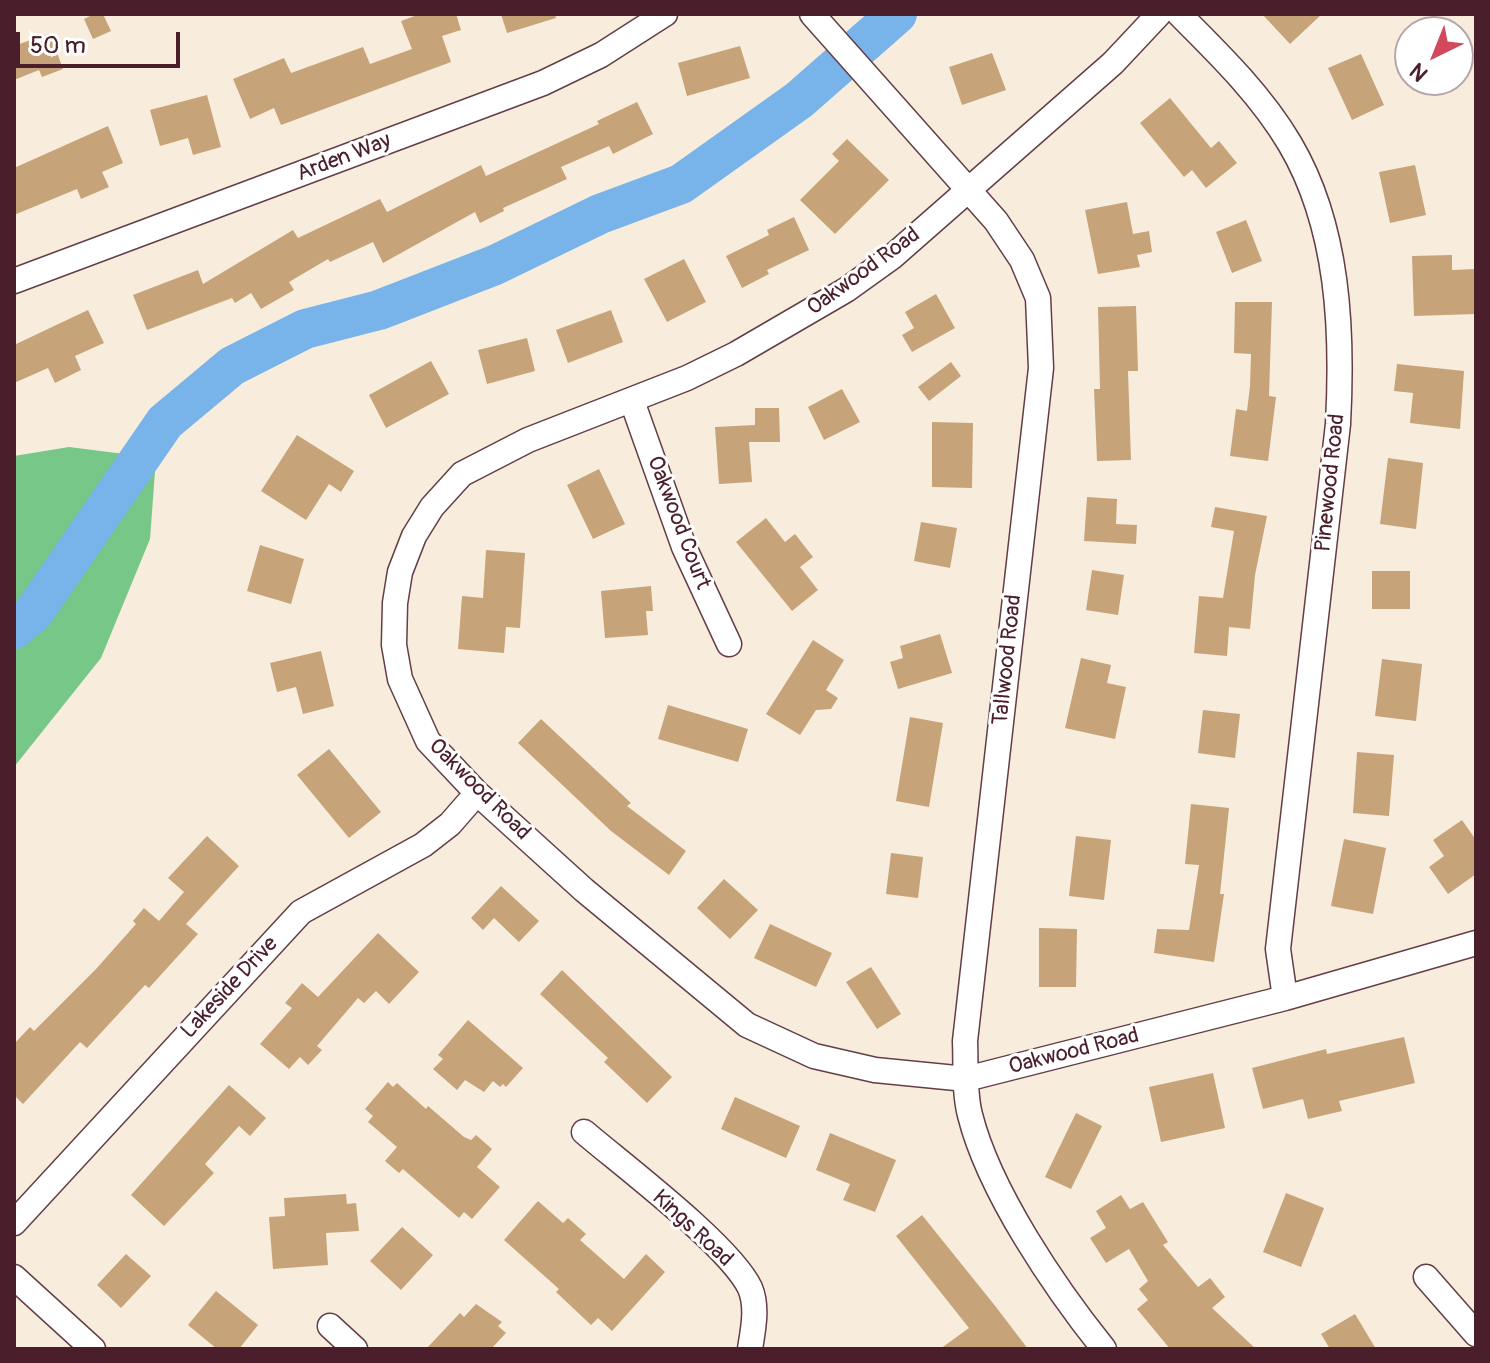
<!DOCTYPE html>
<style>
body{margin:0}
#map{position:relative;width:1490px;height:1363px;overflow:hidden;background:#f8eddc;font-family:Pangolin,sans-serif}
canvas{display:block}
.frame{position:absolute;inset:0;border:16px solid #4a1f2b;pointer-events:none}
.north{position:absolute;left:1394px;top:16px;width:80px;height:80px;box-sizing:border-box;background:#fff;border:2px solid #b7a5aa;border-radius:50%;rotate:223deg;font-size:22px;font-weight:700;line-height:32px;text-align:center;color:#4a1f2b}
.north::after{content:'';display:block;margin:auto;width:28px;height:36px;background:#d1495b;clip-path:polygon(50% 0,100% 100%,50% 72%,0 100%)}
.scale{position:absolute;left:16px;top:32px;width:164px;height:36px;box-sizing:border-box;border:4px solid #4a1f2b;border-top:0;padding-left:10px;font-size:24px;line-height:28px;white-space:nowrap;color:#4a1f2b;-webkit-text-stroke:6px #fff;paint-order:stroke}
</style>
<div id="map">
<canvas width="1490" height="1363"></canvas>
<div class="frame"></div>
<div class="north">N</div>
<div class="scale">50 m</div>
</div>
<script>
const g = document.querySelector('canvas').getContext('2d');
g.lineJoin = 'round';
function paint(path, color) {
  g.fillStyle = color;
  g.fill(path, 'evenodd');
}
function trace(path, color, width, dash) {
  g.strokeStyle = color;
  g.lineWidth = width;
  g.lineCap = dash ? 'butt' : 'round';
  g.setLineDash(dash || []);
  g.stroke(path);
}
function label(font, color, halo, rows, align = 'center') {
  g.font = font + ' Pangolin,sans-serif';
  g.lineWidth = 6;
  g.setLineDash([]);
  g.textBaseline = 'middle';
  g.strokeStyle = halo;
  g.fillStyle = color;
  for (const [text, x, y, turn = 0] of rows) {
    g.save();
    g.translate(x, y);
    g.rotate((+turn || 0) * Math.PI / 180);
    g.textAlign = isNaN(turn) ? turn : align;
    if (halo) g.strokeText(text, 0, 0);
    g.fillText(text, 0, 0);
    g.restore();
  }
}
const green = new Path2D(`
 M69,447L156,458L150,539L101,658L14,767V456Z`);
const river = new Path2D(`
 M14,629L34,612L165,422L232,366L305,329L379,310L495,265L600,214L681,184L799,100L897,14`);
const building = new Path2D(`
 M94,14H103L111,31L93,39L84,19Z
 M420,14H456L461,30L442,36L451,62L281,125L274,108L250,119L233,79L284,58L291,73L363,47L370,64L412,49L401,21Z
 M501,14H555L556,18L507,33Z
 M1262,14H1322L1290,44Z
 M50,33L63,69L42,77L39,70L14,80V46Z
 M740,46L750,78L687,96L678,63Z
 M992,53L1006,90L962,105L949,67Z
 M1361,54L1384,105L1352,120L1328,68Z
 M207,95L221,147L193,155L188,138L160,146L150,110Z
 M1170,98L1211,148L1219,141L1237,163L1206,188L1192,170L1184,177L1140,123Z
 M637,102L653,134L613,154L609,146L561,167L567,179L503,208L504,211L480,223L475,212L383,263L373,242L330,262L328,259L289,282L294,290L261,309L251,293L235,303L232,298L147,330L133,295L198,270L203,284L293,230L298,238L380,199L387,212L481,165L486,176L599,124L597,121Z
 M108,126L123,163L102,172L109,187L81,199L77,189L14,215V168Z
 M847,139L889,180L835,234L800,200L839,161L832,154Z
 M1415,165L1426,215L1390,223L1379,172Z
 M1127,202L1133,234L1149,231L1152,252L1137,255L1140,267L1098,274L1085,210Z
 M794,217L809,250L767,270L769,274L742,288L726,256L769,235L767,230Z
 M1246,220L1262,261L1232,273L1216,232Z
 M1452,255V270L1475,269L1476,314L1414,316L1412,256Z
 M684,259L706,302L667,322L644,279Z
 M936,294L955,328L912,352L902,335L914,328L905,312Z
 M1235,302H1272L1269,396L1276,397L1268,461L1230,456L1236,409L1247,411L1250,386L1251,354L1234,353Z
 M1136,306L1138,371H1128L1131,460L1097,461L1094,389H1100L1098,307Z
 M88,310L104,343L75,356L81,370L55,383L48,368L14,383V345Z
 M611,310L623,342L568,363L556,330Z
 M527,338L535,371L487,384L478,350Z
 M431,361L449,394L386,428L369,395Z
 M951,362L961,376L929,401L918,387Z
 M1397,364L1464,371L1460,429L1410,423L1413,393L1394,391Z
 M842,389L860,422L824,440L808,407Z
 M755,408H779L780,442H749L752,482L719,484L715,427L755,425Z
 M932,422L973,423L972,488L932,487Z
 M297,435L354,471L341,492L329,484L306,520L261,491Z
 M1388,458L1423,463L1416,529L1380,524Z
 M599,469L625,524L593,539L567,485Z
 M1087,497L1117,499L1116,524L1137,525L1136,544L1084,541Z
 M1215,507L1267,516L1255,575L1250,629L1229,627L1227,656L1194,653L1199,596L1223,598L1234,531L1211,527Z
 M766,518L785,542L795,534L813,557L800,567L818,590L792,611L736,542Z
 M921,522L957,528L950,568L914,561Z
 M260,545L304,559L291,604L247,591Z
 M486,550L525,553L520,628L506,627L504,653L458,649L462,596L483,598Z
 M1092,570L1124,575L1118,615L1086,610Z
 M1372,571H1410V609H1372Z
 M651,586L653,611H646L648,635L605,638L601,591Z
 M940,634L952,673L898,689L890,662L903,658L900,646Z
 M813,640L844,660L826,690L838,698L831,709L816,710L800,735L766,714Z
 M321,651L334,706L303,714L296,687L277,692L270,663Z
 M1081,658L1111,665L1107,683L1126,687L1115,739L1065,728Z
 M1382,659L1422,664L1416,721L1375,716Z
 M668,705L748,729L738,762L658,739Z
 M1203,710L1240,714L1235,758L1198,753Z
 M910,717L943,723L929,807L896,801Z
 M541,719L631,803L627,806L686,851L669,875L611,831L518,743Z
 M329,749L381,812L349,838L297,775Z
 M1357,752L1394,755L1389,816L1353,813Z
 M1191,804L1229,808L1220,894H1224L1214,962L1154,953L1157,929L1189,930L1199,865L1185,864Z
 M1462,820L1476,840V874L1448,894L1429,867L1444,856L1433,840Z
 M207,836L239,866L186,924L198,934L149,988L145,985L87,1048L80,1042L23,1104L14,1095V1044L30,1027L34,1031L96,969L136,924L133,921L144,908L159,921L184,892L168,878Z
 M1076,836L1111,840L1104,900L1069,896Z
 M1344,839L1386,848L1373,914L1331,906Z
 M891,853L923,857L918,898L886,894Z
 M724,879L758,910L730,939L697,908Z
 M501,886L539,921L519,942L494,918L483,930L471,918Z
 M770,924L832,953L816,987L754,958Z
 M1039,928L1077,929L1076,987H1039Z
 M378,933L419,972L389,1004L376,991L364,1003L358,998L317,1046L322,1050L308,1065L300,1057L289,1069L260,1044L292,1008L285,1003L302,983L318,997Z
 M871,967L901,1014L877,1029L846,982Z
 M562,970L672,1077L647,1103L604,1062L608,1058L540,994Z
 M468,1020L523,1068L506,1087L503,1084L500,1087L493,1081L484,1092L465,1080L457,1090L433,1069L443,1059L438,1055Z
 M1404,1037L1415,1083L1339,1101L1342,1111L1308,1119L1303,1099L1263,1109L1252,1068L1326,1049L1327,1054Z
 M1213,1073L1225,1128L1161,1142L1149,1087Z
 M388,1082L393,1087L397,1083L426,1109L428,1106L464,1137L471,1140L476,1135L492,1149L477,1167L500,1187L472,1219L464,1212L459,1218L403,1169L399,1173L385,1161L397,1147L368,1122L373,1116L365,1109Z
 M229,1085L266,1118L250,1136L239,1126L205,1164L214,1173L164,1226L131,1195Z
 M735,1097L800,1126L786,1158L721,1129Z
 M1076,1113L1102,1126L1071,1189L1045,1177Z
 M830,1133L896,1160L875,1212L843,1200L850,1184L816,1170Z
 M1286,1193L1324,1208L1301,1267L1263,1252Z
 M346,1194L347,1204L356,1203L359,1231L326,1233L328,1265L273,1269L269,1217L285,1216L284,1198Z
 M1121,1195L1130,1209L1143,1202L1168,1242L1163,1245L1198,1287L1210,1278L1225,1297L1212,1308L1256,1349H1170L1137,1309L1148,1300L1139,1289L1148,1281L1129,1249L1106,1263L1090,1238L1106,1228L1096,1211Z
 M538,1201L563,1223L568,1218L586,1234L580,1240L624,1279L646,1254L665,1272L612,1331L598,1318L591,1325L556,1292L559,1289L504,1240Z
 M922,1215L996,1307L1028,1349H940L969,1328L896,1236Z
 M402,1227L433,1255L401,1290L370,1261Z
 M126,1254L151,1276L121,1308L97,1285Z
 M216,1291L258,1325L239,1349H217L188,1325Z
 M476,1304L502,1322L498,1326L506,1333L491,1349H426L460,1313L464,1317Z
 M1355,1314L1376,1349H1330L1321,1334Z`);
const minor = new Path2D(`
 M812,14L996,221L1022,260L1038,298L1041,368L965,1041C966,1065 964,1092 970,1115C989,1191 1055,1288 1104,1349
 M1159,14L1113,63L892,257L846,290L736,354L687,378L528,440L462,474L432,507L414,536L400,572L395,603L394,645L400,679L428,741L477,793L584,890L747,1025L814,1056L875,1070L966,1079L1285,998L1476,943
 M1179,14C1219,54 1261,95 1290,144C1339,227 1343,331 1338,424L1278,949L1285,998
 M14,281L543,83L601,55L665,14
 M632,401L684,547L729,644
 M584,1132C624,1166 730,1246 750,1288C758,1307 753,1330 750,1349
 M14,1223L301,912L423,845L450,824L477,793
 M14,1277L93,1349
 M1426,1277L1476,1334
 M330,1326L355,1349`);
const streetNames = [
 ["Arden Way",344,158,-21],
 ["Oakwood Road",864,272,-36],
 ["Pinewood Road",1331,483,-84],
 ["Oakwood Court",678,523,69],
 ["Tallwood Road",1008,660,-84],
 ["Oakwood Road",479,790,45],
 ["Lakeside Drive",230,988,-47],
 ["Oakwood Road",1074,1052,-14],
 ["Kings Road",692,1229,43]
];
paint(green, '#76c788');
trace(river, '#78b3ea', 40);
paint(building, '#c7a379');
trace(minor, '#643e46', 27);
trace(minor, '#fff', 24);
label('22px', '#4a1f2b', '#fff', streetNames);
</script>
